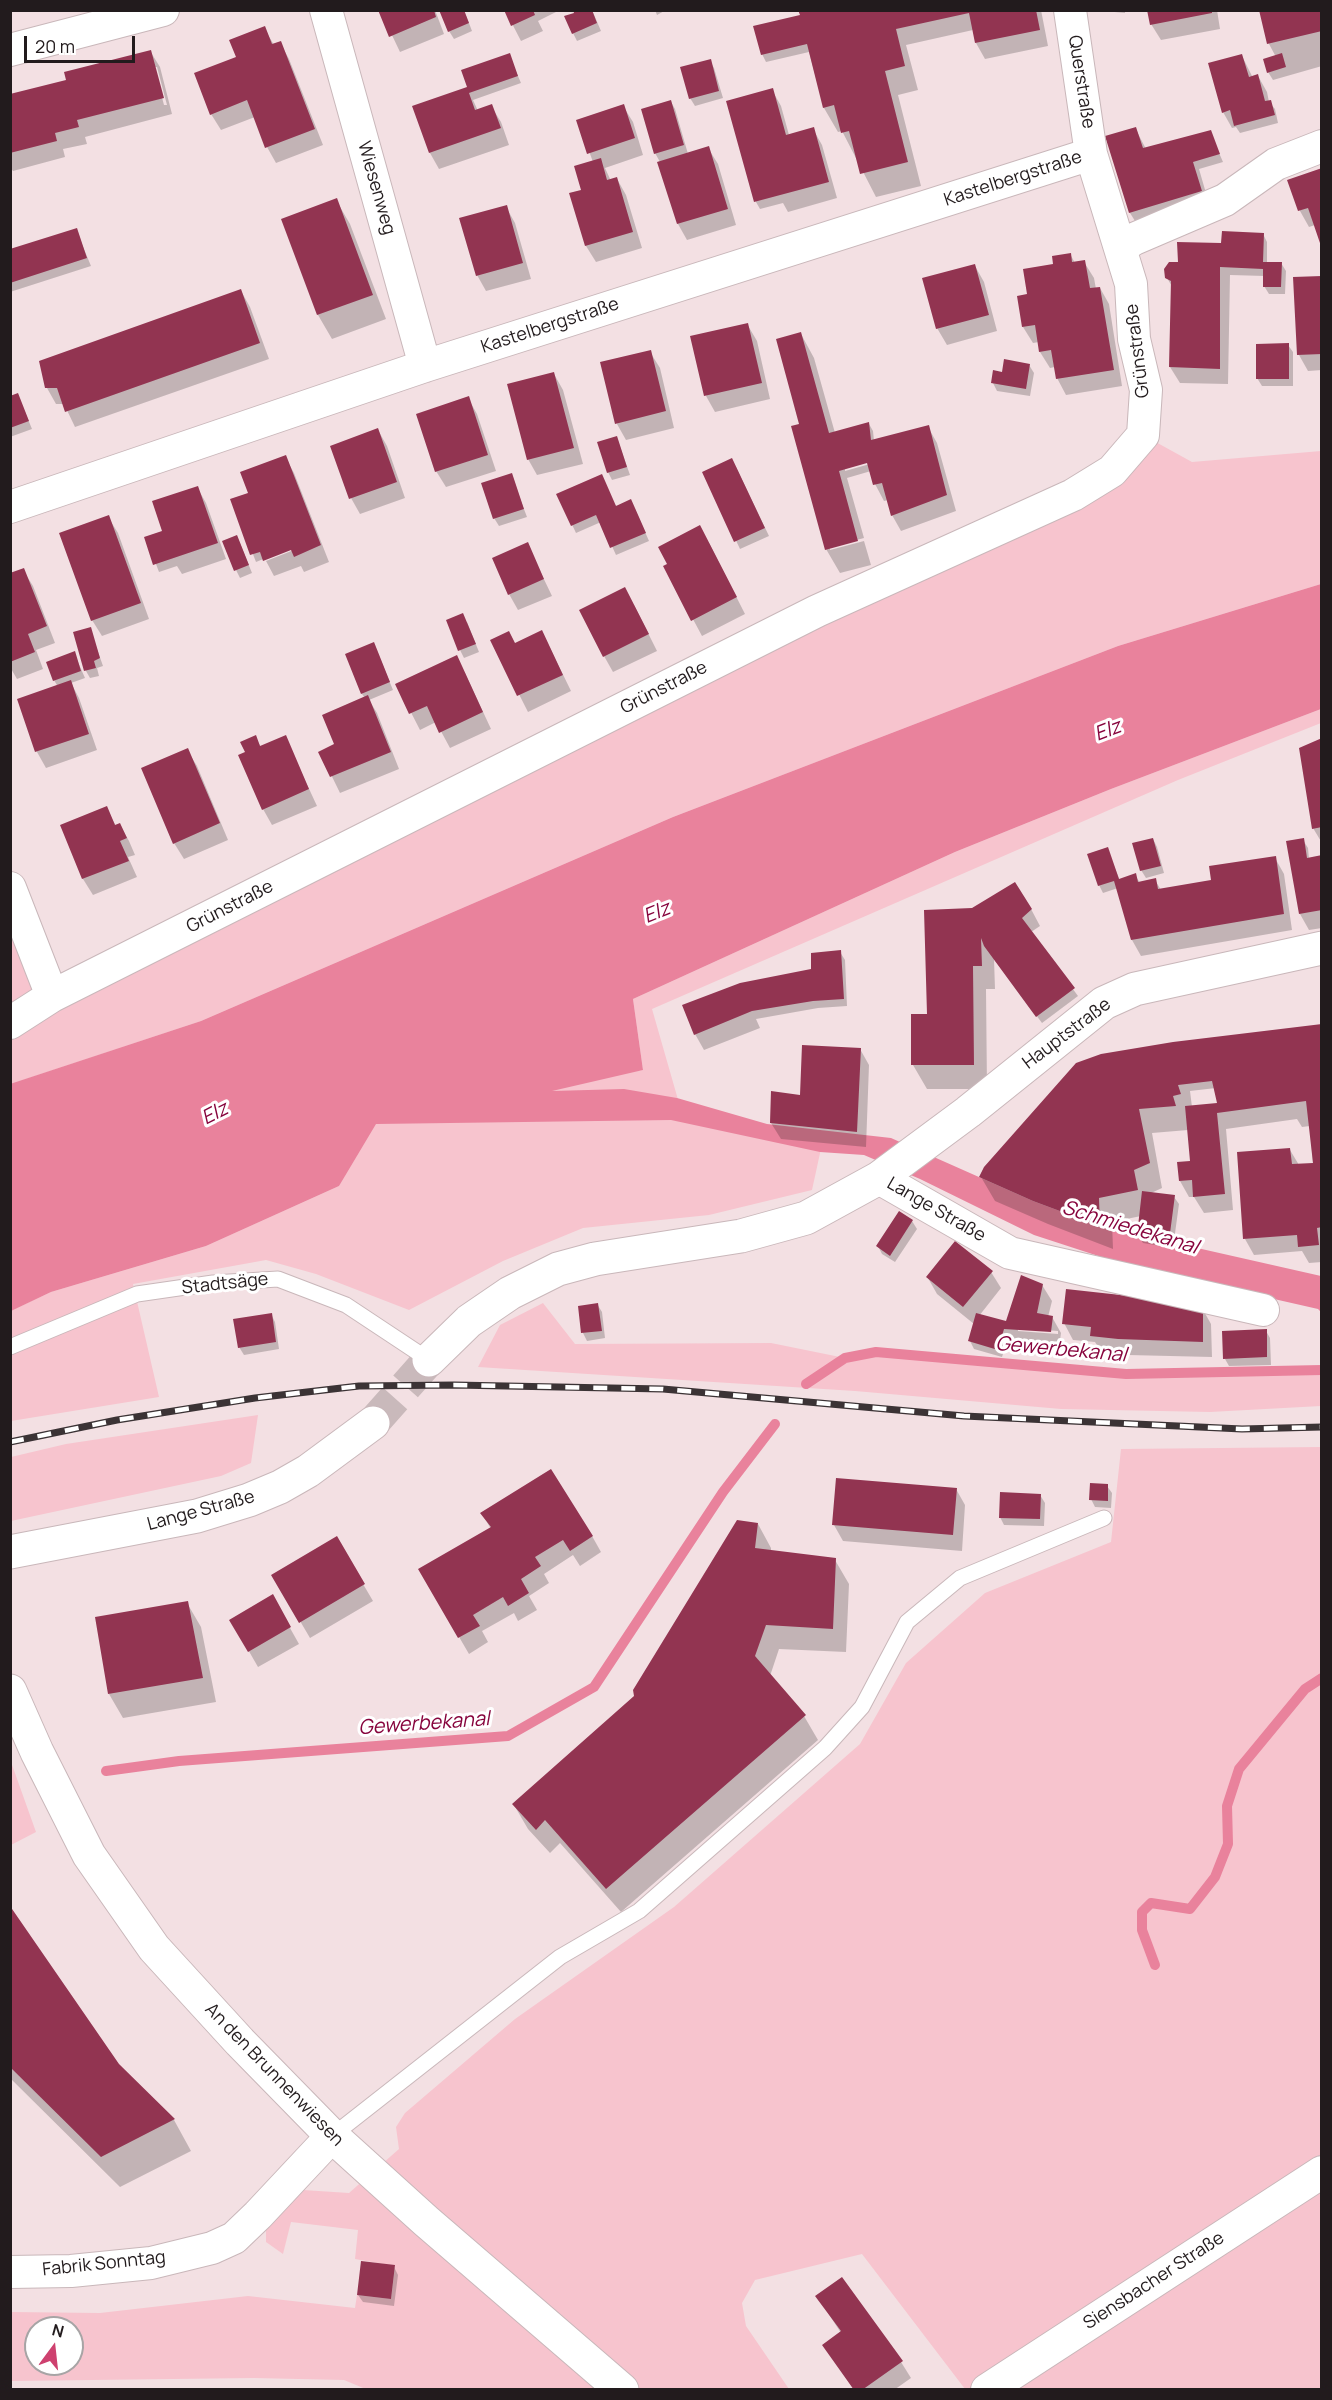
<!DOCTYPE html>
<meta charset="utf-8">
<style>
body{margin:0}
#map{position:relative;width:1332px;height:2400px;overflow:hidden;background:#f3e0e3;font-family:Manrope,sans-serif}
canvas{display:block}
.frame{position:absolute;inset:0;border:12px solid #221b1d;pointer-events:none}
.north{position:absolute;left:24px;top:2316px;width:60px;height:60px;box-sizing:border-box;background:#fff;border:2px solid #a7a4a5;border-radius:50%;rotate:15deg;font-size:16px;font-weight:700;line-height:24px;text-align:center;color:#221b1d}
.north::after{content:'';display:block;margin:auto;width:21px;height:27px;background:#ce416f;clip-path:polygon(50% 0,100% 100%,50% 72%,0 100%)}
.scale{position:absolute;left:24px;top:36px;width:111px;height:27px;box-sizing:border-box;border:3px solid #221b1d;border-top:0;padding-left:8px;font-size:18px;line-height:21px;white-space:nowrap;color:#221b1d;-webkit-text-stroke:4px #fff;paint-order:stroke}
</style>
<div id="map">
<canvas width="1332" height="2400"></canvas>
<div class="frame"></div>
<div class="north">N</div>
<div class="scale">20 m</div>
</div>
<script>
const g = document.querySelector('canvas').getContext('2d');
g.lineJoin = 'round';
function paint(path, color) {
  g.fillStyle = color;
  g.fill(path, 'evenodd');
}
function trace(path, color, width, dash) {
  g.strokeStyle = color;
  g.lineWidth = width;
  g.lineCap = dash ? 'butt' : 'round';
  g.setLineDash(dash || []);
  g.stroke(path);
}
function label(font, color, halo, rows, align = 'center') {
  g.font = font + ' Manrope,sans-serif';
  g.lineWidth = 6;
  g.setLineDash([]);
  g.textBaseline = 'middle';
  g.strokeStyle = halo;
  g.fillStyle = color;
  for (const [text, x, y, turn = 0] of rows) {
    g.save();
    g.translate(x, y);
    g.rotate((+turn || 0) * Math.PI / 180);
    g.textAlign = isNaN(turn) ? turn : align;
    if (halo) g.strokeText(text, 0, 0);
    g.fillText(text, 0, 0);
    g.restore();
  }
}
const green = new Path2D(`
 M1143,435L1192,462L1321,451V584L1118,646L673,817L201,1021L11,1084L10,888L51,996L1073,495Z
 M1321,709V723L1178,780L652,1009L681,1110L822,1144L812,1190L709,1215L583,1228L503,1261L409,1310L316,1274L266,1260L133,1284L159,1397L11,1421L10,1311L51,1292L206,1246L339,1186L370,1108L643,1070L633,999L955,852L1111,789Z
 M543,1303L575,1344L771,1343L845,1358L876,1352L1126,1374L1321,1370V1406L1210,1412L1061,1409L855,1391L478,1367L500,1325Z
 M258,1415L251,1463L221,1476L11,1521V1457L66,1444Z
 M1321,1447V2389H965L862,2254L755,2280L742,2303L746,2326L789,2389L368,2390L344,2380L254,2378L11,2381L10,2312L100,2313L248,2296L355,2308L357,2295L391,2299L395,2266L355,2259L358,2230L291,2222L283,2254L266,2242V2226L303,2190L349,2193L399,2149L396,2127L405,2113L515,2019L674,1907L860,1744L906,1663L985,1593L1111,1542L1121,1449ZM36,2328H72V2364H36Z
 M11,1762L36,1832L11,1845L10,1762Z`);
const water = new Path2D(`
 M1321,584V709L1111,789L955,852L633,999L643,1070L552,1091L624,1089L677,1098L767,1124L891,1138L1033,1201L1100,1226L1321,1276V1312L1318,1309L1129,1266L1034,1235L920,1179L864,1155L820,1152L671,1120L376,1124L339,1186L206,1246L51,1292L11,1311L10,1084L201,1021L673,817L1118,646Z`);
const shadow = new Path2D(`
 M380,10H435L444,34L400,52Z
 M464,10L472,31L454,39L449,31Z
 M505,10H558V11L538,21L543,31L521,41Z
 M592,10L601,31L577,41L573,33Z
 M655,10H666L657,15Z
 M800,10H1041L1048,46L985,59L976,43L973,30L906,45L918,90L898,95L921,186L876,197L842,131L838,132L824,108L809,52L766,62L762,54L801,16Z
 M1094,10H1125V13Z
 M1149,10H1217L1220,29L1161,40L1151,24Z
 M1260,10H1322V66L1273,80L1268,72L1276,57L1269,44Z
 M264,28L274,45L280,43L289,59L323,145L276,163L267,147L255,117L221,130L211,114L238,58Z
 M150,51L160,67L172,114L85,137L87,144L63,149L65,157L13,171L10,167V96L68,81ZM154,67H157L167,105H164Z
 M509,55L521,83L473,100L478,111L491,106L501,122L509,145L439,169L430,153L414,107L469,88Z
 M1242,56L1253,78L1258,76L1267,92L1269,102L1275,109L1278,123L1240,133L1236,127L1232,128L1223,112Z
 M710,61L714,68L723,98L695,106L690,98Z
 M772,90L781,106L789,135L813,129L822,145L837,198L788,212L783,203L760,209L756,202L728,102Z
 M671,102L675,109L688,154L708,148L718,164L736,225L687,240L678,224L660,162L655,153Z
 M623,106L633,122L643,155L605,168L611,181L617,179L626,195L642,248L596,262L586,246L571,194L583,191L593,162L578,121Z
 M1135,128L1146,149L1210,132L1223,162L1199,169L1210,207L1140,229L1130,213Z
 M1322,170L1315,225L1309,227L1300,211L1289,181Z
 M336,200L350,224L386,319L332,339L318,315L283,219Z
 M506,207L515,223L531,279L486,291L477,275Z
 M76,230L91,266L10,292V251Z
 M1263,234L1267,242V263H1281L1286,271L1285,294H1269L1264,286L1265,276L1230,275L1228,384L1180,383L1170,367L1173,288L1167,278L1179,264L1223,244Z
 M1070,254L1075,263L1084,262L1094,278L1096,289L1100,288L1109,304L1122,386L1066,395L1057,378L1055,367L1050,368L1040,352L1039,342L1033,343L1023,327L1029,295L1055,265Z
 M975,266L984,282L997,331L947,345L937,328Z
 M1322,277V370L1308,371L1299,355Z
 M241,291L250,307L269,359L75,427L64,404H56L47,388Z
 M747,324L757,341L770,399L715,412L706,396Z
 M801,334L814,358L835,433L869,424L873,431L874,441L928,427L937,443L956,511L901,531L892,515L888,500L884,501L875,484L871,471L847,478L864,538L830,547V550L864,541L871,565L840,573L826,549L801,425ZM883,457L884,460L845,471V468Z
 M1288,345L1293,352V386H1262L1257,378Z
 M650,352L660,368L674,428L626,440L617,424Z
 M1029,365L1034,373L1030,396L997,391L993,383L1003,373Z
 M554,374L563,390L583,464L537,475L528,459Z
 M18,395L32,429L10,437V397Z
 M468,398L477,414L496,471L446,487L436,471Z
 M378,430L387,446L405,498L360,514L351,498Z
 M617,438L630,475L612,480L608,472Z
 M285,457L294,473L329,562L304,572L301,566L274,576L266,561L299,548L298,545L256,562L232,500L250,494Z
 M736,467L769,536L740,549L704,473Z
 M511,475L527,517L499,526L494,518Z
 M197,487L206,503L226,559L182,574L177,566L159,572L146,538L161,533Z
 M558,495L635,509L649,541L616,555L601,522L576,533Z
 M108,517L118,533L149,619L102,636L92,620Z
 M237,536L252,573L240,578L236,570Z
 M709,543L745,614L702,636L665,567Z
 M527,544L552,596L518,610L509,594Z
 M23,570L33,586L55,643L36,650L43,669L17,679L10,667V575Z
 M634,605L657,651L613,672L604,656Z
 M467,622L479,652L464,658L460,650Z
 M90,629L103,666L97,668L99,676L90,678L86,671L75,633Z
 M492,641L550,648L571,691L528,712Z
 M374,644L393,690L369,700L377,713L399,769L340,793L320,752L336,745L365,698L362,694Z
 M74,653L85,678L71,683L79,698L97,750L46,768L37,752L19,700L58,687L54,680Z
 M465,673L491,729L450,748L436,722L420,730L397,685Z
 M255,737L261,747L285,737L317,806L272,825L263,809L247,753Z
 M1322,739V843L1313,828L1301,749Z
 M187,750L197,766L228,840L184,859L174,843Z
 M106,808L116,826L120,825L129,841L135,855L128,857L137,877L93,895L83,879L62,826Z
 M1153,839L1157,847L1164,873L1146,878L1141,870Z
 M1303,840L1308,848L1309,859L1322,857V928L1309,930L1300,914Z
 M1107,848L1120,881L1135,875L1140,883L1155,880L1161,890L1212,881L1275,858L1284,874L1292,930L1141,956L1132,940L1118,888L1103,893L1099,885Z
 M1031,909L1040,926L1031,932L1078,996L1042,1023L994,959L995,989H986L987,1089H927L913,1065L928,1016L972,910Z
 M840,952L845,960L847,1006L818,1008L756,1019L760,1028L704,1050L695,1034L813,970Z
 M1322,1025V1262L1309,1263L1302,1251L1254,1255L1245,1239L1290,1150L1299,1165L1313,1164L1310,1126L1302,1127L1297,1119L1226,1129L1233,1210L1204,1213L1194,1197H1189L1180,1181L1179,1163L1191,1162L1188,1130L1152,1133L1162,1188L1149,1194L1174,1197L1179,1204L1173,1248L1143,1243L1138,1235L1141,1216L1112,1222L1113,1249L1048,1224L995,1201L981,1177L1077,1064ZM1216,1088L1219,1104L1192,1107L1190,1091Z
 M860,1049L869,1065L866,1147L781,1139L771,1123Z
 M912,1221L917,1229L895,1262L882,1254L878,1246Z
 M991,1272L1001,1288L979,1316L1005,1323L1042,1285L1052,1301L1048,1317H1052L1061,1333L1059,1348L1015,1345L1009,1334L1002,1357L974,1349L970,1341L974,1324L937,1294L928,1278ZM1018,1328L1058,1331V1334L1018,1331Z
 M1174,1303L1177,1308H1202L1211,1324L1212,1357L1128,1355L1101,1352L1095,1342L1073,1340L1064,1323Z
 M597,1304L602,1312L605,1338L587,1341L583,1333L580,1307Z
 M271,1314L275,1322L279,1349L244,1355L239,1347Z
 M1266,1331L1270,1338L1271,1365L1229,1366L1225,1359Z
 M837,1480L956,1489L965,1505L962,1551L843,1541L834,1525Z
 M1107,1486L1112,1493L1111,1508L1095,1507L1091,1499Z
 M1040,1495L1045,1503L1044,1526L1004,1525L1000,1517Z
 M482,1514L592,1536L601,1552L580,1566L573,1555L544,1574L549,1583L529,1596L537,1610L518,1621L514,1613L482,1631L488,1642L469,1654L420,1570L491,1529Z
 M758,1524L771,1548V1552L835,1560L849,1584L846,1652L779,1649L770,1676L804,1716L818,1740L621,1912L560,1843L550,1853L528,1829L514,1805L635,1697Z
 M336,1538L373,1601L310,1638L273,1575Z
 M272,1596L299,1644L258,1667L231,1620Z
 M187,1603L201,1627L216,1702L123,1718L109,1694Z
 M10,1909L118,2065L174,2120L191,2151L120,2187L10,2078Z
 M394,2267L398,2275L394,2306L363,2302L358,2295Z
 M817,2296L901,2362L911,2378L894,2390H854L824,2345L841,2333Z`);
const stream = new Path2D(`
 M806,1384L845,1358L876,1352L1126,1374L1322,1370
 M106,1771L179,1761L508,1736L594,1687L723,1492L775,1424
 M1155,1965L1142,1930V1912L1151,1903L1190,1909L1215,1877L1228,1844L1227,1806L1239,1769L1305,1689L1322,1678`);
const building = new Path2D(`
 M378,10H434L436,17L389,37Z
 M439,10H464L469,23L448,32Z
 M504,10H533L535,15L511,26Z
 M573,10H592L597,23L572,34L564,16L574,13Z
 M798,10H1036L1040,30L975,43L969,13L896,29L905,66L885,71L908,162L860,174L849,131L841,133L834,105L823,108L807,44L761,55L753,26L800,15Z
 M1147,10H1212V13L1150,25Z
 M1259,10H1322V31L1267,44Z
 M265,26L272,44L281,41L315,129L265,148L247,100L210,115L194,73L236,57L229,40Z
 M151,50L164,98L77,120L79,127L55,133L57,141L10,153V94L66,80L64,72Z
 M510,53L518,76L469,93L475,110L492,104L501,128L429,153L412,106L467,87L461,70Z
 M1282,53L1286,67L1267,73L1263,59Z
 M1242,54L1249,77L1258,74L1265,101L1271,100L1275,115L1234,126L1230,110L1222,113L1208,63Z
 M711,59L719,91L689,99L680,67Z
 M773,88L786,135L814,127L829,182L754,202L726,101Z
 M671,100L684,145L654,154L641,109Z
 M624,104L635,138L587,154L576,120Z
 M1136,127L1143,148L1211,130L1220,154L1193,162L1202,191L1129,213L1105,136Z
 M709,146L728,209L677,224L657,162Z
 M601,158L607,180L617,177L633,232L585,246L569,193L581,190L574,166Z
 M1322,168V246H1321L1308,208L1298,211L1287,180Z
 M337,198L373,295L317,315L281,219Z
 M507,205L523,263L476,276L459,218Z
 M77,228L87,258L10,283V249Z
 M1222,231L1264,233L1263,262H1282L1281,287H1263V269L1220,267V369L1169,367L1171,281L1165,278L1164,269L1169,262H1178L1177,242L1221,243Z
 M1071,253L1072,262L1085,260L1090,288L1100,287L1114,370L1056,379L1051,350L1039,352L1035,325L1022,327L1017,296L1027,294L1023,269L1053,264L1052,256Z
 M975,264L989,315L936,329L922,278Z
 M1322,276V354L1297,355L1293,277Z
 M241,289L260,343L65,412L57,388H45L39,361Z
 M748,323L762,383L704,396L690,336Z
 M801,332L829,433L869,422L871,440L929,425L947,495L891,516L882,483L873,485L867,463L839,471L858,541L825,550L791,426L799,424L776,339Z
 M1289,343V379H1256V344Z
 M651,350L666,411L615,424L600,362Z
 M1004,359L1030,364L1026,389L991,383L993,370L1002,372Z
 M554,372L574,448L527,460L507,384Z
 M18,393L29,421L10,428V396Z
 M469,396L488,455L435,472L416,414Z
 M378,428L397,482L349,499L330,446Z
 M617,436L627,467L607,473L597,442Z
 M286,455L321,545L294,557L291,550L263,561L260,552L250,555L230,499L248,493L240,472Z
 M732,458L765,528L734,542L702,472Z
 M512,473L524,509L493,519L481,483Z
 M602,474L616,506L631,499L646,533L610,548L596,515L571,526L556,494Z
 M198,486L218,543L153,565L144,537L162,531L152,501Z
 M109,515L141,603L91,621L59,533Z
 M700,525L737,597L691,621L663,566L667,564L658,547Z
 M237,535L249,565L234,571L222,541Z
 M528,542L544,579L508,595L492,558Z
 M24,568L47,626L28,634L35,652L10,662V573Z
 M625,587L649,634L603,657L579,610Z
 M463,613L476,644L458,651L446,620Z
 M91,627L100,658L94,661L96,668L84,671L73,632Z
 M542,630L563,675L517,696L490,640L509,631L515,643Z
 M374,642L390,682L361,694L345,654Z
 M75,651L81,671L53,681L46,662Z
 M457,655L483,712L439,733L427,706L409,714L395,684Z
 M71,680L89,734L35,752L17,699Z
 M368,695L391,752L330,777L318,752L334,744L322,715Z
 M256,735L260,746L286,735L309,789L262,810L238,755L245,752L240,742Z
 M1322,738V827L1312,829L1299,748Z
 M188,748L220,823L173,844L141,768Z
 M107,806L115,825L120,823L127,838L120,841L129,861L82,879L60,825Z
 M1153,838L1161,866L1140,871L1132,843Z
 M1304,838L1307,858L1322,855V910L1299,914L1286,841Z
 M1108,847L1119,879L1136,873L1138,882L1156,878L1158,889L1211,880L1209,866L1276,856L1284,914L1131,940L1114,881L1098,886L1087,854Z
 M1015,882L1032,909L1022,918L1075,988L1036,1017L984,946L981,938L982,966H973L974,1065H911V1014H927L924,910L972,908Z
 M841,950L844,999L813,1001L752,1011L694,1035L682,1005L740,983L811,969V953Z
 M1322,1024V1227L1317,1228L1319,1245L1298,1247L1297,1235L1243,1239L1237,1152L1290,1148L1292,1164L1313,1163L1306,1101L1217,1113L1225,1194L1193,1197L1192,1180L1179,1181L1177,1162L1190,1161L1185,1106L1217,1103L1212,1081L1178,1085L1181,1094L1173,1096L1176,1106L1139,1109L1150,1163L1134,1170L1138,1190L1099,1198L1100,1226L1033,1201L979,1177L984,1167L1076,1063L1101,1054L1173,1042Z
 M802,1045L861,1048L857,1132L770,1123L771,1091L800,1095Z
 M1142,1191L1175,1195L1169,1241L1137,1235Z
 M899,1211L913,1220L890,1256L876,1246Z
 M955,1241L993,1271L963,1307L926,1277Z
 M1021,1275L1043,1284L1037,1313L1053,1316L1051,1332L1004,1329L998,1350L968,1341L976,1313L1006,1321Z
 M1066,1289L1175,1301L1176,1307L1203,1306V1342L1118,1339L1090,1336L1091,1327L1062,1324Z
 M598,1303L602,1331L581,1333L578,1306Z
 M272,1313L276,1342L238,1348L233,1319Z
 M1267,1329V1357L1223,1359L1222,1331Z
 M551,1469L593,1536L570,1551L563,1540L535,1557L541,1566L521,1579L529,1593L508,1606L503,1597L473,1615L480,1626L458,1638L418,1569L491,1527L480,1513Z
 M836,1478L957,1488L953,1535L832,1525Z
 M1090,1483L1108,1484V1501L1089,1500Z
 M1000,1492L1041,1494L1040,1519L999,1518Z
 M737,1520L758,1523L755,1548L836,1558L833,1629L766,1625L755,1656L806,1715L606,1889L545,1820L536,1830L512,1804L634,1696L633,1690Z
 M337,1536L365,1584L299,1623L271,1575Z
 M273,1594L291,1627L248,1652L229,1620Z
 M188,1601L203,1678L108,1694L95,1617Z
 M10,1906L119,2064L175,2119L101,2157L10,2067Z
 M361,2261L395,2265L391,2299L357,2295Z
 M842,2277L903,2361L862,2390H854L822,2345L841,2331L815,2296Z`);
const secondaryTunnel = new Path2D(`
 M373,1423L429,1360`);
const lane = new Path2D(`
 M10,1347L137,1294L213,1283L278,1279L346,1305L429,1360
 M332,2136L560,1957L639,1911L825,1748L862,1707L907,1622L960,1578L1104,1518`);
const street = new Path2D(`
 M326,10L425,366
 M10,50L163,10
 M1120,248L1134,239L1225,200L1276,164L1322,146
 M10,507L425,366L1091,154
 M10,888L52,996
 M10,1023L52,996L817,611L1073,495L1112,471L1143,435L1146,390L1134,339L1131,284L1091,154L1070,10
 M879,1178L1010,1253L1263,1310
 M10,2272L71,2271L151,2263L212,2248L234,2238L258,2215L332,2136
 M987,2390L1322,2172`);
const secondary = new Path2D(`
 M429,1360L469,1321L510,1293L558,1269L595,1259L741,1236L806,1218L879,1178L968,1112L1104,1003L1135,989L1322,948
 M10,1552L197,1516L249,1500L280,1487L308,1471L373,1423
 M10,1691L37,1752L89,1855L154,1948L240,2042L332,2136L426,2221L622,2390`);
const rail = new Path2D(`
 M10,1442L117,1420L255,1398L359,1386L454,1385L663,1389L964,1416L1242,1429L1322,1427`);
const streetNames = [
 ["Querstraße",1081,82,81],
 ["Kastelbergstraße",1013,179,-18],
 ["Wiesenweg",376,188,74],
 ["Kastelbergstraße",550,326,-18],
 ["Grünstraße",1138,351,-97],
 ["Grünstraße",664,688,-27],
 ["Grünstraße",230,907,-27],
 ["Hauptstraße",1067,1034,-37],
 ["Lange Straße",936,1210,30],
 ["Stadtsäge",225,1284,-6],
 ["Lange Straße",201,1511,-15],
 ["An den Brunnenwiesen",274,2075,46],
 ["Fabrik Sonntag",104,2264,-6],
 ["Siensbacher Straße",1154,2281,-33]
];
const waterNames = [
 ["Elz",1108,731,-21],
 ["Elz",657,913,-22],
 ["Elz",215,1114,-27],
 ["Schmiedekanal",1130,1228,17],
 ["Gewerbekanal",1061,1350,5],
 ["Gewerbekanal",424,1724,-4]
];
paint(green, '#f7c4ce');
paint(water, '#e9829c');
paint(shadow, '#0003');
trace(stream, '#e9829c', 10);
paint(building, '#923451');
trace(secondaryTunnel, '#c9b9bb', 33, [33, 16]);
trace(lane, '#c9b7ba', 17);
trace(street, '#c9b7ba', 34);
trace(secondary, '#c9b7ba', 35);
trace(lane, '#fff', 15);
trace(street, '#fff', 32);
trace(secondary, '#fff', 33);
trace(rail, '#3b3335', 7);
trace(rail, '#fff', 4.5, [14]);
label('18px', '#221b1d', '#fff', streetNames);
label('italic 20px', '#87043d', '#fff', waterNames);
</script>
